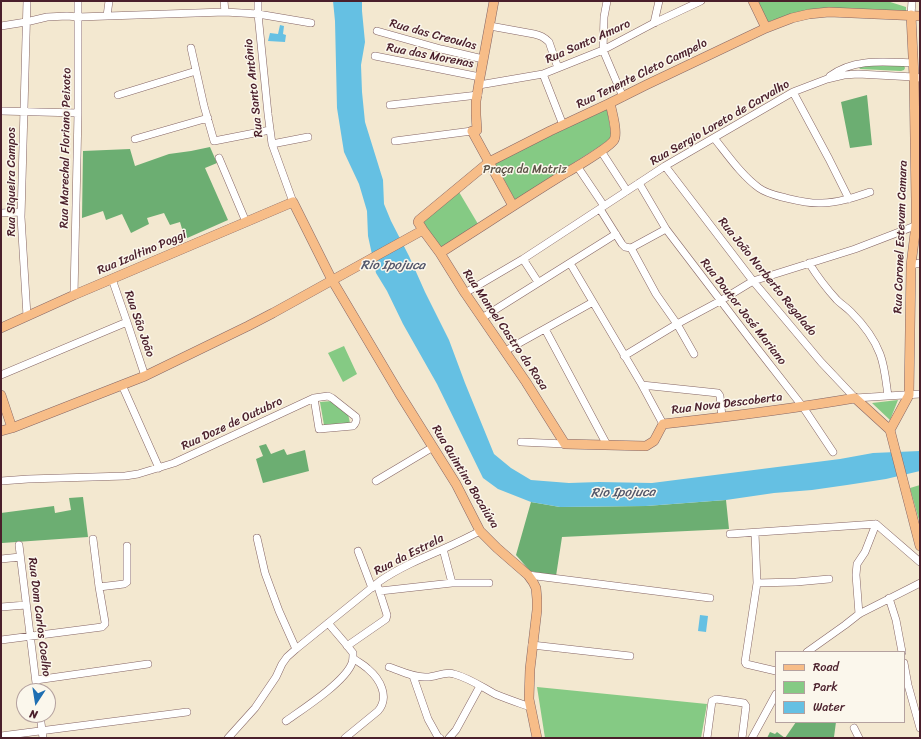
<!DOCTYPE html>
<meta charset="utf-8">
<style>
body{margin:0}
#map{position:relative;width:921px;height:739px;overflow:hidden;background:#f3e8d0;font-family:Sriracha,sans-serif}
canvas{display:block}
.frame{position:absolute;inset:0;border:2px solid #4a1f2b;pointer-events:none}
.legend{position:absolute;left:775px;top:651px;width:130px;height:72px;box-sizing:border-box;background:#fbf7ec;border:1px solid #b4a19f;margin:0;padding:5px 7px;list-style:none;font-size:12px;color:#4a1f2b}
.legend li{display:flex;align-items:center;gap:8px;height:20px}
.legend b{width:20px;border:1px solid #b4a19f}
.north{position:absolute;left:16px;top:683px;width:40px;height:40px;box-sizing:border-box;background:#fbf7ec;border:1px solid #b4a19f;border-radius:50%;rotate:192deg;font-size:11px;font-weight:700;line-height:16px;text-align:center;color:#4a1f2b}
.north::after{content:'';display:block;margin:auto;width:14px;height:18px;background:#1f6fb2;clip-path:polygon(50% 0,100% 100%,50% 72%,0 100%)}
</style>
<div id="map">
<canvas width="921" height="739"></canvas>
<div class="frame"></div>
<ul class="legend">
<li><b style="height:5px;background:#f7bd88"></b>Road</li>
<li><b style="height:11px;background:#85ca84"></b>Park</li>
<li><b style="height:11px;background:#65c0e3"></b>Water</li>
</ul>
<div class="north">N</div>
</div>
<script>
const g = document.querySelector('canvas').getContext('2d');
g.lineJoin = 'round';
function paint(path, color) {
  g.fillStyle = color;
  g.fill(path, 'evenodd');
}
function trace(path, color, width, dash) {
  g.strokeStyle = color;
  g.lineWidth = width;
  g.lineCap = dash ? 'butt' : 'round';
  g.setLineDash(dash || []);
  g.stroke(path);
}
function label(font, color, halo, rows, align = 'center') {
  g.font = font + ' Sriracha,sans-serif';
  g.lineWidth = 3;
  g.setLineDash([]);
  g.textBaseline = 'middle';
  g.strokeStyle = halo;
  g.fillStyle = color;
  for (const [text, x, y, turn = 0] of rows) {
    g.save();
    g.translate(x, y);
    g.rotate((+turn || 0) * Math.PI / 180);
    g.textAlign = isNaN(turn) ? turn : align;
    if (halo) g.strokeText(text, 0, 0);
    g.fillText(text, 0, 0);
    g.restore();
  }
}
const green = new Path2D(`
 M757,1H887L906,7V11L808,10L767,22Z
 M859,64L904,65L905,68L904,70L901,71L860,69L858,66Z
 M607,109L611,133L610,139L597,148L515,200L495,163L524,148Z
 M459,192L478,224L441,248L422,221Z
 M344,346L357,374L343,382L328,353Z
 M898,400L890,420L872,403Z
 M332,401L348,414L350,423L324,425L320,402Z
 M920,485V524L910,488Z
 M537,687L707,704L701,738H545Z`);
const forest = new Path2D(`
 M867,95L872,145L850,148L841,102Z
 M210,147L217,163L205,168L228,220L185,239L180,222L170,225L164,213L147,218L149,224L131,233L122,214L106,220L103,211L82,218L83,151L130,149L135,166L169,154L191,151Z
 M266,444L271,454L284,449L287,455L305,450L309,471L263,483L256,459L263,456L259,446Z
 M83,497L88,537L2,543L1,513L54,506L55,513L71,510L69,498Z
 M726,500L729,529L562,537L556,576L530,571L516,555L531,502L560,507L646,506Z
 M796,722H836L834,737V738H767L770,732L775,734L777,732L785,738Z`);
const water = new Path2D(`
 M333,1H362V11L365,42L361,65L362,92L365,122L383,180L384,204L391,221L409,256L425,292L449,340L465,383L494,454L511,468L531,480L569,483L599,482L652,483L840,459L873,453L920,451V471L886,479L847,485L812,490L774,493L726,500L646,506L560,507L531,502L498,489L483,478L437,384L403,324L387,291L376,273L368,236L367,211L359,184L344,152L337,108L335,21Z
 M280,25L284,26L283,34L286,35L285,42L268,41L270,33L278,34Z
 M700,615L708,616L706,632L698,631Z`);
const minor = new Path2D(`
 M27,1L21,217L27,316
 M224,1L225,12
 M258,1V14L268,114L272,144L293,202
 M607,1L604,17L603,50L623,97
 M911,15L912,1
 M107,16L109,1
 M654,23L659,1
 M1,26L26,22L47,17L67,16L78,17L225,12L258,14L311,23
 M490,26L534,34C540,35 545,38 549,42L558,68
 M377,31L441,49L483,59
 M191,48L204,106L214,141L270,130
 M375,56L480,77
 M543,74L563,125
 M830,76C854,58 885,62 913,63
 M479,85L543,74L603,50L654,23L701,1
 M793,92L829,159L849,199
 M118,95L196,71
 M390,105L478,95
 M1,111L78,113
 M714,138C727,154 742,176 759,188C766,193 774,195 782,197C795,200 809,204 822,203C838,203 855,197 870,192
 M135,139L208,118
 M395,141L472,131
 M272,144L308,137
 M601,151L627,191
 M219,158L246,222
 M577,166L604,206
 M665,166L753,281L821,362L855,398L920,394
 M639,183L666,229L753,343L803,407L833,452
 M600,209L622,244L625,247L631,248L666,229
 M1,213L21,212
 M631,248L656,294L677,324L694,354
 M523,259L538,282
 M570,263L642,385L663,424
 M809,263C817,276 826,288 837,300C841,304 846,307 851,312C863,324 874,338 880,354C885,367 886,382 888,396
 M911,265L920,263
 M112,279L127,322L145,376
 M465,293L523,259L665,166L793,92L827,79L844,75L858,74L914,77L920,78
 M74,295L78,113V1
 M482,318L616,234
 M545,329L607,445
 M505,351L593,302
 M624,356L677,324L720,301L753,281L855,249L920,224
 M1,375L127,322
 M122,385L159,468
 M642,385L718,393L720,396L722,417
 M521,442L565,444
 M1,481L28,479L125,476L138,474L174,463L314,398L328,396L332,398L356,417C357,421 356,423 353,426L319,429L314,398
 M376,481L433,447
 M755,533L757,583L745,662L746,664L776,671
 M730,534L876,524L920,562
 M257,538L265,573L279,611L296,649
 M19,545L37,691
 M443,549L452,583
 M358,551L372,588
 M1,559L20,557
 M528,575L710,598
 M757,583L796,582L829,579
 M99,587L124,584L127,582V546
 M380,591L452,583H489
 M889,598L896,620L902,652
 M1,607L26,605
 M859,614L856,575L857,564L865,552L876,524
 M1,640L102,627L105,624V622L99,587L93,539
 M532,645L630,656
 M347,646L386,619L387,615L378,587
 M807,652L845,625L859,614L920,583
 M904,663L908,685L920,728
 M389,667C401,671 414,678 427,677C436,677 445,671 454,674C469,678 482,687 495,694C507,699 519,703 530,707
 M413,676L428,719L438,737L440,738
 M36,680L148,664
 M40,715L43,738
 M286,721C303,709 345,682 352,663C353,660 353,656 353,653L345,643L328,623
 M854,728L859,738
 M1,736L187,712
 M228,738L255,708L276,677L282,664L287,657L296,649L380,581C399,568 420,559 441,550C454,544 467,538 480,531
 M345,738L378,711C390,697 380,679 368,669C364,665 358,662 353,658
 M449,738L456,730L480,686
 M707,738L712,701L716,699L744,703L746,706L742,738
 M752,738L776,694`);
const major = new Path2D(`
 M494,1L480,77L476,101V115L477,130L472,131L513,206
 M753,1L766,28
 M920,16L829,12L809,14L792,18L766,28L646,85L610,103L550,131L489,162L419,220L418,222L423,230L440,253L465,293L526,382L565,444L646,446L654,441L663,424C727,417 791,409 855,398L890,430L920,546
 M440,253C481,227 522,200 564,174C573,169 610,147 614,140C618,133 612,112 610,103
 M1,328L74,295L293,202L332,280L399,393L456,484L480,531L497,548L528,575L533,582L536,588L537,599V610L530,669L529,699L537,738
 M1,395L12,428
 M890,430L909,395L911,265L916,225V200L914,77L911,15
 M1,431L12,428L145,376L248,326L273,313L423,230`);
const streetNames = [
 ["Rua das Creoulas",433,35,15],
 ["Rua Santo Amaro",588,42,-24],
 ["Rua das Morenas",430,56,11],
 ["Rua Tenente Cleto Campelo",642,74,-26],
 ["Rua Santo Antônio",254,88,-96],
 ["Rua Sergio Loreto de Carvalho",720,123,-30],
 ["Rua Marechal Floriano Peixoto",66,148,-89],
 ["Rua Siqueira Campos",12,182,-90],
 ["Rua Coronel Estevam Camara",901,237,-88],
 ["Rua Izaltino Poggi",142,253,-23],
 ["Rua João Norberto Regalado",767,277,51],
 ["Rua Doutor José Mariano",743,312,52],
 ["Rua São João",139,324,71],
 ["Rua Manoel Castro da Rosa",505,330,56],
 ["Rua Nova Descoberta",727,404,-7],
 ["Rua Doze de Outubro",232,424,-25],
 ["Rua Quintino Bocaiúva",465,477,59],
 ["Rua da Estrela",409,555,-27],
 ["Rua Dom Carlos Coelho",39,617,83]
];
const parkNames = [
 ["Praça da Matriz",525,170]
];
const waterNames = [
 ["Rio Ipojuca",393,266],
 ["Rio Ipojuca",623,493,-1]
];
paint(green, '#85ca84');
paint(forest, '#6cae72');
paint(water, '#65c0e3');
trace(minor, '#856565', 8);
trace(major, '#856565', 10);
trace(minor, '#fff', 7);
trace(major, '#f7bd88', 9);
label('12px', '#4a1f2b', '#fbf7ec', streetNames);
label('12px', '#5c5246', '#fbf7ec', parkNames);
label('italic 13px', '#53576b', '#fbf7ec', waterNames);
</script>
